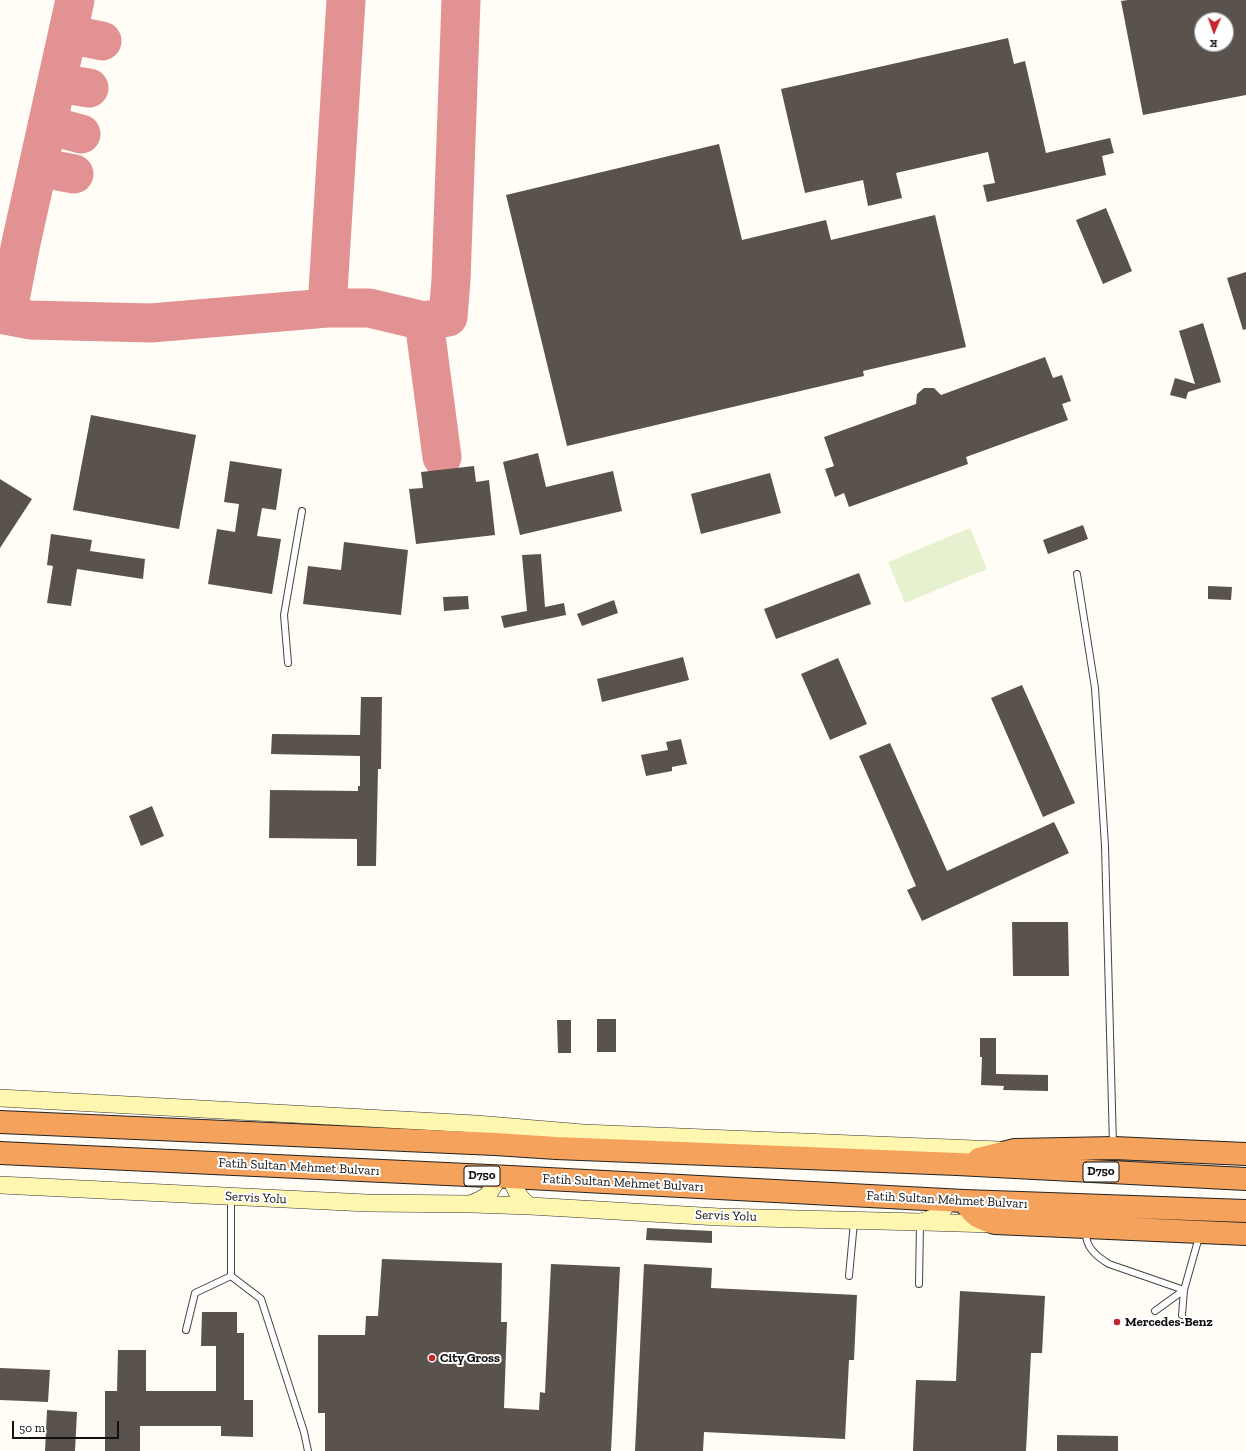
<!DOCTYPE html>
<meta charset="utf-8">
<style>
body{margin:0}
#map{position:relative;width:1246px;height:1451px;overflow:hidden;background:#fffdf5;font-family:"Zilla Slab",serif}
canvas{display:block}
.north{position:absolute;left:1194px;top:12px;width:40px;height:40px;box-sizing:border-box;background:#fff;border:1px solid #a0a0a0;border-radius:50%;rotate:182deg;font-size:11px;font-weight:700;line-height:16px;text-align:center;color:#111}
.north::after{content:'';display:block;margin:auto;width:14px;height:18px;background:#c4262e;clip-path:polygon(50% 0,100% 100%,50% 72%,0 100%)}
.scale{position:absolute;left:12px;top:1421px;width:107px;height:18px;box-sizing:border-box;border:2px solid #111;border-top:0;padding-left:5px;font-size:12px;line-height:14px;white-space:nowrap;color:#111;-webkit-text-stroke:3px #fff;paint-order:stroke}
</style>
<div id="map">
<canvas width="1246" height="1451"></canvas>
<div class="north">K</div>
<div class="scale">50 m</div>
</div>
<script>
const g = document.querySelector('canvas').getContext('2d');
g.lineJoin = 'round';
function paint(path, color) {
  g.fillStyle = color;
  g.fill(path, 'evenodd');
}
function trace(path, color, width, dash) {
  g.strokeStyle = color;
  g.lineWidth = width;
  g.lineCap = dash ? 'butt' : 'round';
  g.setLineDash(dash || []);
  g.stroke(path);
}
function label(font, color, halo, rows, align = 'center') {
  g.font = font + ' "Zilla Slab",serif';
  g.lineWidth = 4;
  g.setLineDash([]);
  g.textBaseline = 'middle';
  g.strokeStyle = halo;
  g.fillStyle = color;
  for (const [text, x, y, turn = 0] of rows) {
    g.save();
    g.translate(x, y);
    g.rotate((+turn || 0) * Math.PI / 180);
    g.textAlign = isNaN(turn) ? turn : align;
    if (halo) g.strokeText(text, 0, 0);
    g.fillText(text, 0, 0);
    g.restore();
  }
}
const pitch = new Path2D(`
 M970,528L987,569L905,603L888,562Z`);
const taxiway = new Path2D(`
 M68,34L102,41
 M57,83L89,88
 M48,125L81,134
 M38,167L74,174
 M327,308L346,0
 M0,314L30,320L151,323L327,308H369L424,321L448,317L451,280L461,0
 M7,315L21,243L75,0
 M424,321L442,457`);
const building = new Path2D(`
 M1128,0H1246V95L1143,115L1121,1ZM1202,20H1226V44H1202Z
 M1008,38L1014,64L1025,61L1046,153L1110,138L1114,153L1102,156L1106,175L987,202L983,185L995,183L988,152L896,173L902,198L868,206L863,180L805,193L781,89Z
 M719,144L742,240L826,220L831,240L935,215L966,347L863,371L864,376L567,446L506,195Z
 M1106,208L1132,271L1103,284L1076,220Z
 M1246,272V329L1243,330L1227,278Z
 M1203,323L1221,382L1188,392L1186,399L1170,395L1175,378L1195,384L1179,331Z
 M1045,357L1053,378L1062,375L1071,401L1062,404L1068,420L966,457L968,464L849,507L844,493L835,497L825,469L834,466L824,437L916,404L917,394L924,388H934L941,395Z
 M91,415L196,435L179,529L73,510Z
 M538,453L546,487L613,471L622,511L520,535L503,462Z
 M230,461L282,469L276,510L262,508L257,536L281,539L272,594L208,584L217,529L235,532L239,504L224,502Z
 M474,466L476,482L489,480L495,535L416,544L409,489L423,488L421,472Z
 M770,473L781,513L701,534L691,494Z
 M0,479L32,499L0,548Z
 M1083,525L1088,539L1048,554L1043,540Z
 M51,534L92,540L90,551L145,559L143,579L77,569L71,606L47,603L53,566L47,565Z
 M344,542L408,550L401,615L303,604L308,566L341,570Z
 M541,554L545,607L564,603L566,615L504,628L501,616L527,611L522,555Z
 M859,573L871,604L776,639L764,609Z
 M1208,586L1232,587L1231,600L1208,599Z
 M468,596L469,609L444,611L443,597Z
 M614,600L618,613L582,626L577,614Z
 M683,657L689,680L602,702L597,679Z
 M838,658L867,724L830,740L801,674Z
 M1022,685L1075,803L1043,817L991,698Z
 M361,697H382L381,769H378L376,866H357V839L269,838L270,790L358,791V786H360V756L271,754L272,734L360,735Z
 M681,739L687,764L672,767V771L646,776L641,755L668,750L666,742Z
 M890,743L947,871L1054,822L1069,853L922,921L907,890L916,886L859,756Z
 M152,806L164,836L141,846L129,816Z
 M1012,922H1068L1069,976H1013Z
 M597,1019H616V1052H597Z
 M557,1020H571V1053H558Z
 M980,1038H996V1074L1048,1075V1091L1003,1090L1004,1086L981,1085L982,1057H980Z
 M647,1228L712,1231V1243L646,1240Z
 M382,1259L502,1263L501,1322H507L504,1408L539,1410L540,1392L545,1393L551,1264L620,1267L611,1451H325V1413H318V1335H365L366,1316H378Z
 M644,1264L712,1268L711,1288L857,1295L854,1360H849L845,1439L704,1432L703,1451H635Z
 M960,1291L1045,1296L1042,1353H1031L1026,1451H913L916,1380L956,1381Z
 M202,1312H237V1333H244V1400H253V1437L221,1436V1426H140V1451H105V1391H117L118,1350H146V1391H216V1346H201Z
 M0,1368L50,1370L48,1402L0,1400Z
 M47,1410L77,1412L75,1451H45Z
 M1057,1435L1118,1436V1451H1057Z`);
const lane = new Path2D(`
 M1077,574L1095,688L1105,846L1113,1145
 M288,663L284,615L302,511
 M1086,1231C1085,1247 1096,1256 1109,1264L1184,1290
 M231,1276L261,1299L304,1432L308,1451
 M231,1276V1197
 M849,1276L854,1222
 M919,1284L920,1224
 M1155,1311L1184,1290
 M1182,1315L1184,1290L1199,1237
 M186,1330L195,1293L231,1276`);
const secondary = new Path2D(`
 M0,1098L476,1124L495,1144
 M476,1124L583,1133
 M556,1148L583,1133L999,1150
 M510,1177C515,1188 519,1200 530,1206L719,1217L920,1222C935,1219 942,1214 949,1200
 M0,1185L367,1203L470,1204C488,1198 490,1194 498,1177
 M472,1204L530,1206
 M924,1222L992,1224`);
const highway = new Path2D(`
 M0,1122L495,1144L556,1148L957,1164L1246,1179
 M0,1153L510,1177L964,1201L1246,1211
 M979,1159L1015,1150L1114,1148L1246,1154
 M964,1201C974,1216 978,1218 995,1223L1246,1234`);
const markers = [
 [1117,1322,4,"#c4262e"],
 [432,1358,4,"#c4262e"]
];
const shields = [
 [1101,1172,36],
 [482,1176,36]
];
const shieldNames = [
 ["D750",1101,1172],
 ["D750",482,1176]
];
const streetNames = [
 ["Fatih Sultan Mehmet Bulvarı",299,1167,3],
 ["Fatih Sultan Mehmet Bulvarı",623,1183,3],
 ["Servis Yolu",256,1198,3],
 ["Fatih Sultan Mehmet Bulvarı",947,1200,3],
 ["Servis Yolu",726,1216,2]
];
const poiNames = [
 ["Mercedes-Benz",1125,1322],
 ["City Gross",440,1358]
];
paint(pitch, '#e6f2cf');
trace(taxiway, '#e29292', 39);
paint(building, '#5a524d');
trace(lane, '#444', 8);
trace(secondary, '#333', 18);
trace(highway, '#222', 24);
trace(lane, '#fff', 6);
trace(secondary, '#fff6b0', 17);
trace(highway, '#f5a25d', 22);
for (const [x, y, r, color] of markers) {
  const dot = new Path2D();
  dot.arc(x, y, r, 0, 2 * Math.PI);
  g.fillStyle = color;
  g.fill(dot);
  trace(dot, '#fff', 1.5);
}
for (const [x, y, w] of shields) {
  const box = new Path2D();
  box.roundRect(x - w / 2, y - 10, w, 20, 3);
  g.fillStyle = '#fff';
  g.fill(box);
  trace(box, '#111', 1);
}
label('bold 12px', '#111', null, shieldNames);
label('13px', '#111', '#fff', streetNames);
label('bold 13px', '#111', '#fff', poiNames, 'left');
</script>
